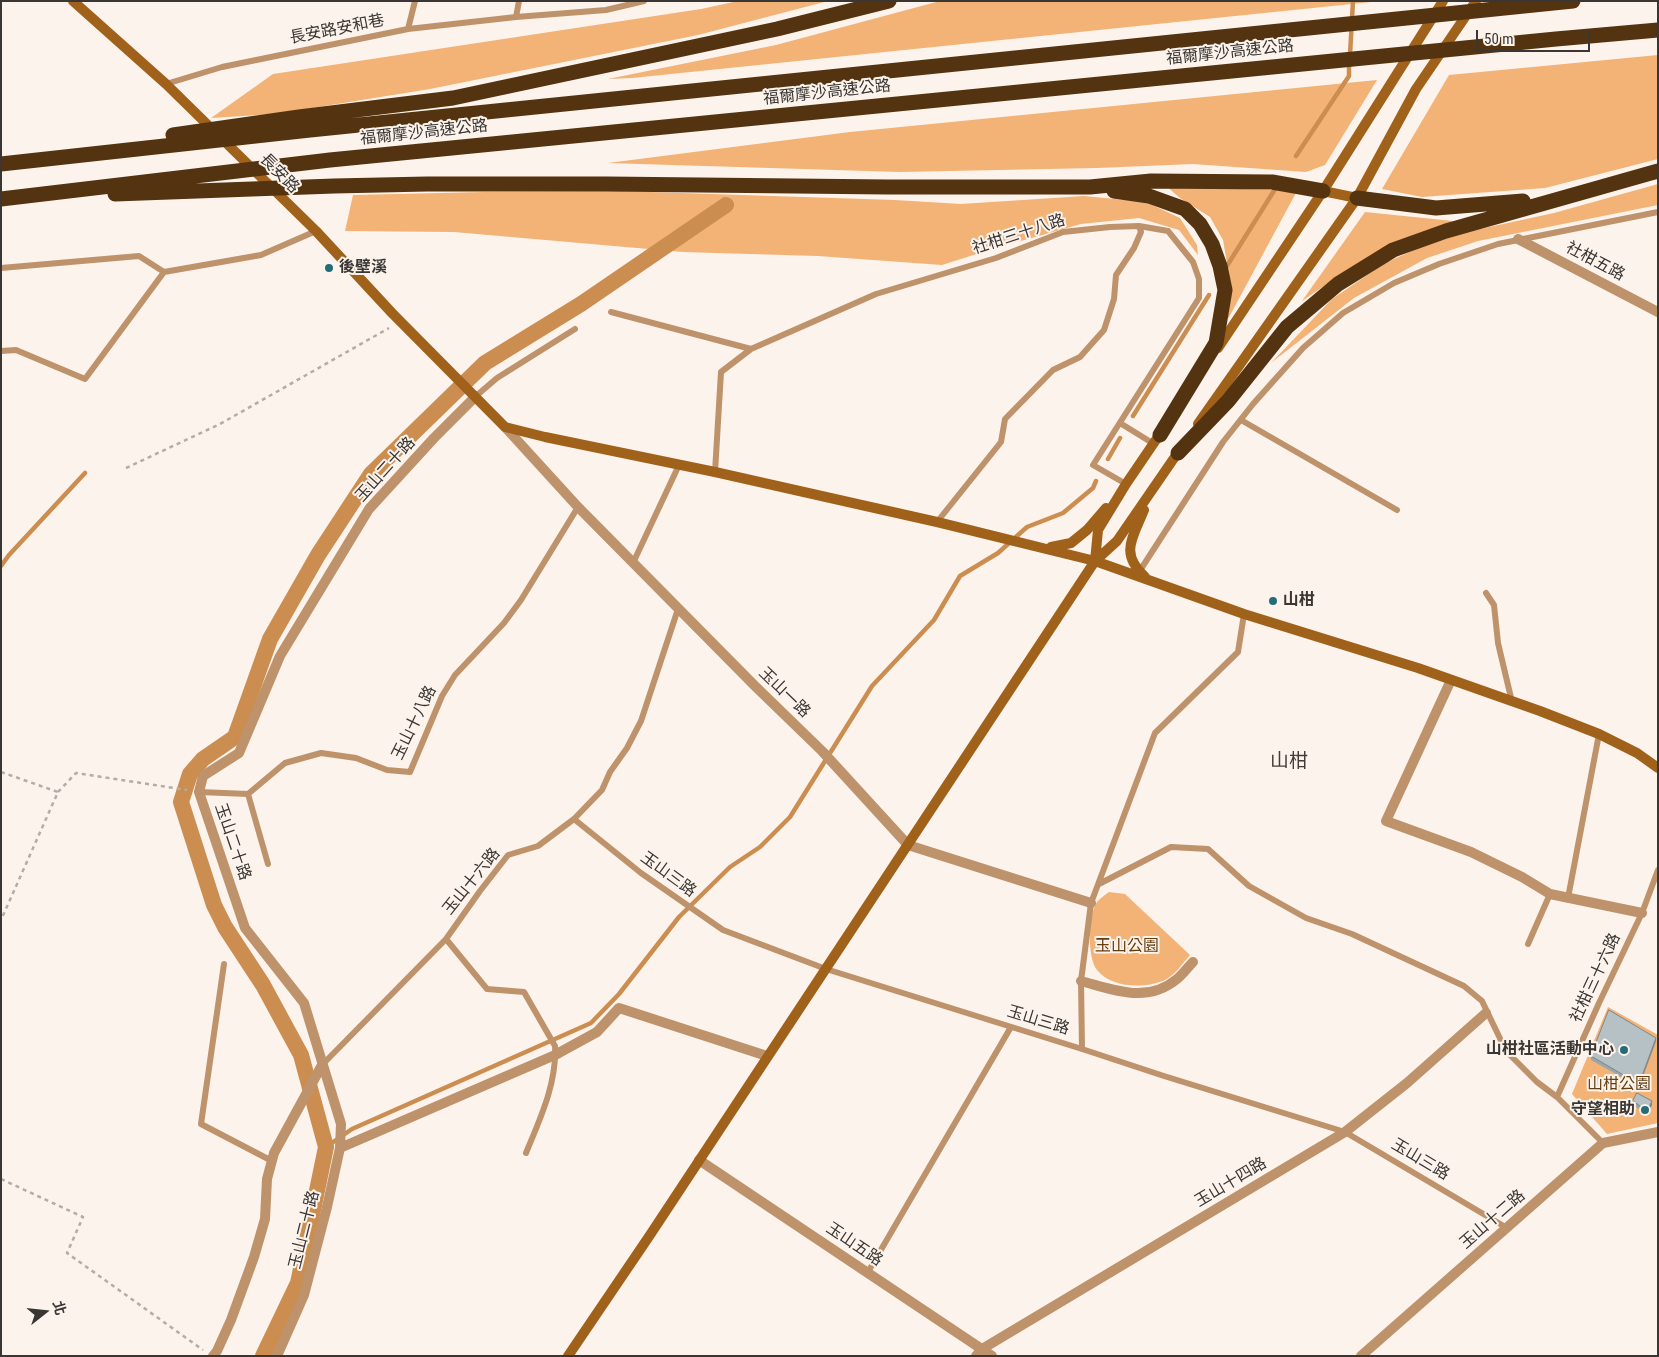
<!DOCTYPE html>
<meta charset="utf-8">
<style>
body{margin:0}
#map{position:relative;width:1659px;height:1357px;overflow:hidden;background:#fcf3ec;font-family:"Roboto Condensed","Noto Sans TC",sans-serif}
canvas{display:block}
.frame{position:absolute;inset:0;border:2px solid #393633;pointer-events:none}
.north{position:absolute;left:20px;top:1287px;width:50px;height:50px;-webkit-text-stroke:4px #fcf3ec;paint-order:stroke;rotate:74deg;font-size:14px;font-weight:700;line-height:20px;text-align:center;color:#393633}
.north::after{content:'';display:block;margin:auto;width:18px;height:22px;background:#393633;clip-path:polygon(50% 0,100% 100%,50% 72%,0 100%)}
.scale{position:absolute;left:1476px;top:30px;width:114px;height:22px;box-sizing:border-box;border:2px solid #393633;border-top:0;padding-left:6px;font-size:15px;line-height:18px;white-space:nowrap;color:#393633;-webkit-text-stroke:4px #fcf3ec;paint-order:stroke}
</style>
<div id="map">
<canvas width="1659" height="1357"></canvas>
<div class="frame"></div>
<div class="north">北</div>
<div class="scale">50 m</div>
</div>
<script>
const g = document.querySelector('canvas').getContext('2d');
g.lineJoin = 'round';
function paint(path, color) {
  g.fillStyle = color;
  g.fill(path, 'evenodd');
}
function trace(path, color, width, dash) {
  g.strokeStyle = color;
  g.lineWidth = width;
  g.lineCap = dash ? 'butt' : 'round';
  g.setLineDash(dash || []);
  g.stroke(path);
}
function label(font, color, halo, rows, align = 'center') {
  g.font = font + ' "Roboto Condensed","Noto Sans TC",sans-serif';
  g.lineWidth = 4;
  g.setLineDash([]);
  g.textBaseline = 'middle';
  g.strokeStyle = halo;
  g.fillStyle = color;
  for (const [text, x, y, turn = 0] of rows) {
    g.save();
    g.translate(x, y);
    g.rotate((+turn || 0) * Math.PI / 180);
    g.textAlign = isNaN(turn) ? turn : align;
    if (halo) g.strokeText(text, 0, 0);
    g.fillText(text, 0, 0);
    g.restore();
  }
}
const green = new Path2D(`
 M738,1H828L698,35L430,89L275,114L211,118L273,74L701,9Z
 M940,1H1381L632,78L608,79L776,45Z
 M1658,55V159L1545,188L1422,197L1382,189L1449,75Z
 M1377,80L1325,165L1306,172L1193,164L1097,168L900,172L608,163L850,132Z
 M1658,184V205L1478,241L1427,258L1354,298L1271,363L1332,299L1385,263L1443,237L1554,213Z
 M1166,186L1297,191L1228,319V269L1223,240L1210,217L1180,198Z
 M620,191L895,200L961,204L1084,196L1146,202L1180,218L1197,245L1198,255L1179,230L1139,218L1081,224L989,250L942,265L818,256L683,252L454,232L345,231L353,195L485,192Z
 M1365,212L1453,221L1349,269L1302,301Z
 M1109,892L1125,894L1190,955C1183,963 1175,975 1165,980C1145,989 1111,988 1097,970C1087,957 1088,915 1097,902C1100,898 1105,895 1109,892Z
 M1608,1007L1658,1035V1123L1607,1134L1572,1094Z`);
const stream = new Path2D(`
 M1350,55L1353,1
 M1296,156L1349,76V63
 M1225,269L1277,186
 M1133,416L1209,295
 M1108,459L1120,438
 M1,566L9,555L85,473
 M326,1147L352,1129L591,1023L619,994L679,917L730,867L760,847L790,817L872,686L934,620L960,576L998,553L1027,527L1063,513L1093,488L1096,481`);
const canal = new Path2D(`
 M263,1356L298,1283L326,1147L301,1055L263,985L225,927L214,905L181,802L190,774L203,759L235,737L270,639L318,555L371,474L485,363L581,304L726,205`);
const path = new Path2D(`
 M126,468L220,424L389,328
 M1,772L58,792L1,920
 M58,792L76,773L187,790
 M1,1179L83,1217L67,1253L203,1350`);
const service = new Path2D(`
 M516,17L519,1
 M408,29L415,1
 M166,84L222,67L408,29L516,17L606,10L644,1
 M1,268L139,256L164,272L261,255L316,231
 M611,312L751,349
 M1,351L16,350L85,379L164,272
 M476,396L497,378L575,329
 M1241,420L1397,510
 M1120,423L1154,444
 M715,472L721,372L751,349L876,294L996,258L1063,232L1110,227L1139,226L1168,231L1193,262L1199,279V298L1093,465L1126,484
 M937,522L1001,442L1005,419L1053,370L1080,357L1104,330L1114,299L1116,275L1134,248L1141,232L1139,226
 M633,563L679,465
 M1139,572L1223,442L1253,404L1303,348L1343,313L1394,283L1439,264L1498,244L1658,212
 M1486,593L1494,605L1498,643L1512,702
 M199,792L248,794L285,763L321,753L356,758L387,770L410,772L442,696L455,675L504,623L521,600L578,507
 M248,794L268,864
 M574,819L641,873L723,930L826,969L1082,1049L1164,1076L1345,1132L1507,1228
 M1099,884L1171,847L1208,849L1249,886L1306,918L1352,934L1464,986L1482,1001L1506,1051L1537,1082L1557,1097L1603,1143
 M1568,898L1599,734
 M446,939L487,989L524,992L555,1046C557,1083 540,1119 526,1153
 M1528,944L1550,894
 M224,964L201,1124L272,1161
 M1082,1049L1081,981L1091,903L1155,733L1238,652L1244,614
 M322,1065L446,939L480,891L508,855L538,846L574,819L602,790L610,772L627,748L641,721L678,609
 M1557,1097L1599,1003L1642,913L1658,870
 M868,1272L1011,1027`);
const minor = new Path2D(`
 M1518,239L1658,312
 M505,427L578,507L755,686L822,751L908,845L1091,903
 M1451,680L1386,821L1471,852L1522,877L1550,894L1642,913
 M1081,981C1115,990 1147,1004 1177,979C1183,974 1188,967 1193,962
 M340,1148L555,1055L597,1032L619,1008L767,1056
 M699,1160L992,1356
 M213,1356L217,1351L231,1320L254,1257L265,1219L267,1179L274,1153L322,1065
 M277,1356L304,1295L327,1207L340,1148L341,1124L304,1003L245,928L199,792L203,776L239,753L280,656L369,509L434,438L476,396
 M976,1356L982,1349L1345,1132L1407,1083L1486,1013
 M1361,1356L1603,1143L1658,1132`);
const secondary = new Path2D(`
 M73,1L166,84L316,231L392,313L505,427L545,437L715,472L937,522L1095,561L1244,614L1418,668L1540,711L1599,734L1637,753L1658,768
 M1323,191L1357,198
 M1218,348L1323,191L1443,1
 M1198,424L1357,198L1416,89L1476,1
 M1144,510C1133,538 1119,553 1145,577
 M1051,547L1071,543L1087,530L1106,508
 M1095,561L1098,530L1126,484L1162,431
 M568,1356L650,1235L1095,561L1117,541L1181,448`);
const motorway = new Path2D(`
 M173,135L299,117L453,98L777,29L889,1
 M1,164L310,130L1573,1
 M1114,191L1149,196L1185,209L1200,224L1212,244L1220,266L1225,290L1216,343L1160,435
 M115,194L334,186L427,184H607L888,187H1090L1151,181L1272,182L1323,191
 M1357,198L1436,208L1523,201
 M1,199L330,160L1556,39L1658,30
 M1178,453L1228,401L1287,327L1338,284L1393,250L1446,231L1658,171`);
const wall = new Path2D(`
 M1656,1041L1639,1087L1591,1060V1056Z
 M1633,1101L1652,1105L1647,1114L1633,1105Z`);
const shadedWall = new Path2D(`
 M1656,1038V1041L1639,1087V1084Z
 M1652,1101V1105L1647,1114V1111Z`);
const building = new Path2D(`
 M1609,1010L1656,1038L1639,1084L1591,1056Z
 M1637,1093L1652,1101L1647,1111L1633,1101Z`);
const markers = [
 [329,268,5,"#256c79"],
 [1273,601,5,"#256c79"],
 [1624,1050,5,"#256c79"],
 [1645,1110,5,"#256c79"]
];
const streetNames = [
 ["長安路安和巷",337,30,-11],
 ["福爾摩沙高速公路",1230,53,-6],
 ["福爾摩沙高速公路",827,93,-6],
 ["福爾摩沙高速公路",424,133,-6],
 ["長安路",279,174,45],
 ["社柑三十八路",1019,235,-18],
 ["社柑五路",1595,262,28],
 ["玉山二十路",386,470,-48],
 ["玉山一路",784,693,44],
 ["玉山十八路",415,723,-64],
 ["玉山二十路",232,842,71],
 ["玉山三路",668,875,36],
 ["玉山十六路",472,882,-51],
 ["社柑三十六路",1596,978,-65],
 ["玉山三路",1038,1021,17],
 ["玉山三路",1420,1160,31],
 ["玉山十四路",1231,1183,-31],
 ["玉山十二路",1493,1220,-41],
 ["玉山二十路",305,1230,-76],
 ["玉山五路",854,1245,34]
];
const poiNames = [
 ["後壁溪",339,268],
 ["山柑",1283,601],
 ["山柑社區活動中心",1614,1050,"right"],
 ["守望相助",1635,1110,"right"]
];
const parkNames = [
 ["玉山公園",1127,947],
 ["山柑公園",1619,1085]
];
const quarterNames = [
 ["山柑",1289,762]
];
paint(green, '#f3b276');
trace(stream, '#cc8d51', 4.5);
trace(canal, '#cc8d51', 16);
trace(path, '#b3aca7', 2.5, [4, 4]);
trace(service, '#be926a', 6);
trace(minor, '#be926a', 10);
trace(secondary, '#a0611a', 10);
trace(motorway, '#543310', 15);
paint(wall, '#9ca6a9');
paint(shadedWall, '#7f8789');
paint(building, '#b5c1c4');
trace(building, '#7f8789', 1);
for (const [x, y, r, color] of markers) {
  const dot = new Path2D();
  dot.arc(x, y, r, 0, 2 * Math.PI);
  g.fillStyle = color;
  g.fill(dot);
  trace(dot, '#fcf3ec', 2);
}
label('16px', '#393633', '#fcf3ec', streetNames);
label('bold 16px', '#393633', '#fcf3ec', poiNames, 'left');
label('16px', '#673d0e', '#fcf3ec', parkNames);
label('19px', '#433c36', '#fcf3ec', quarterNames);
</script>
